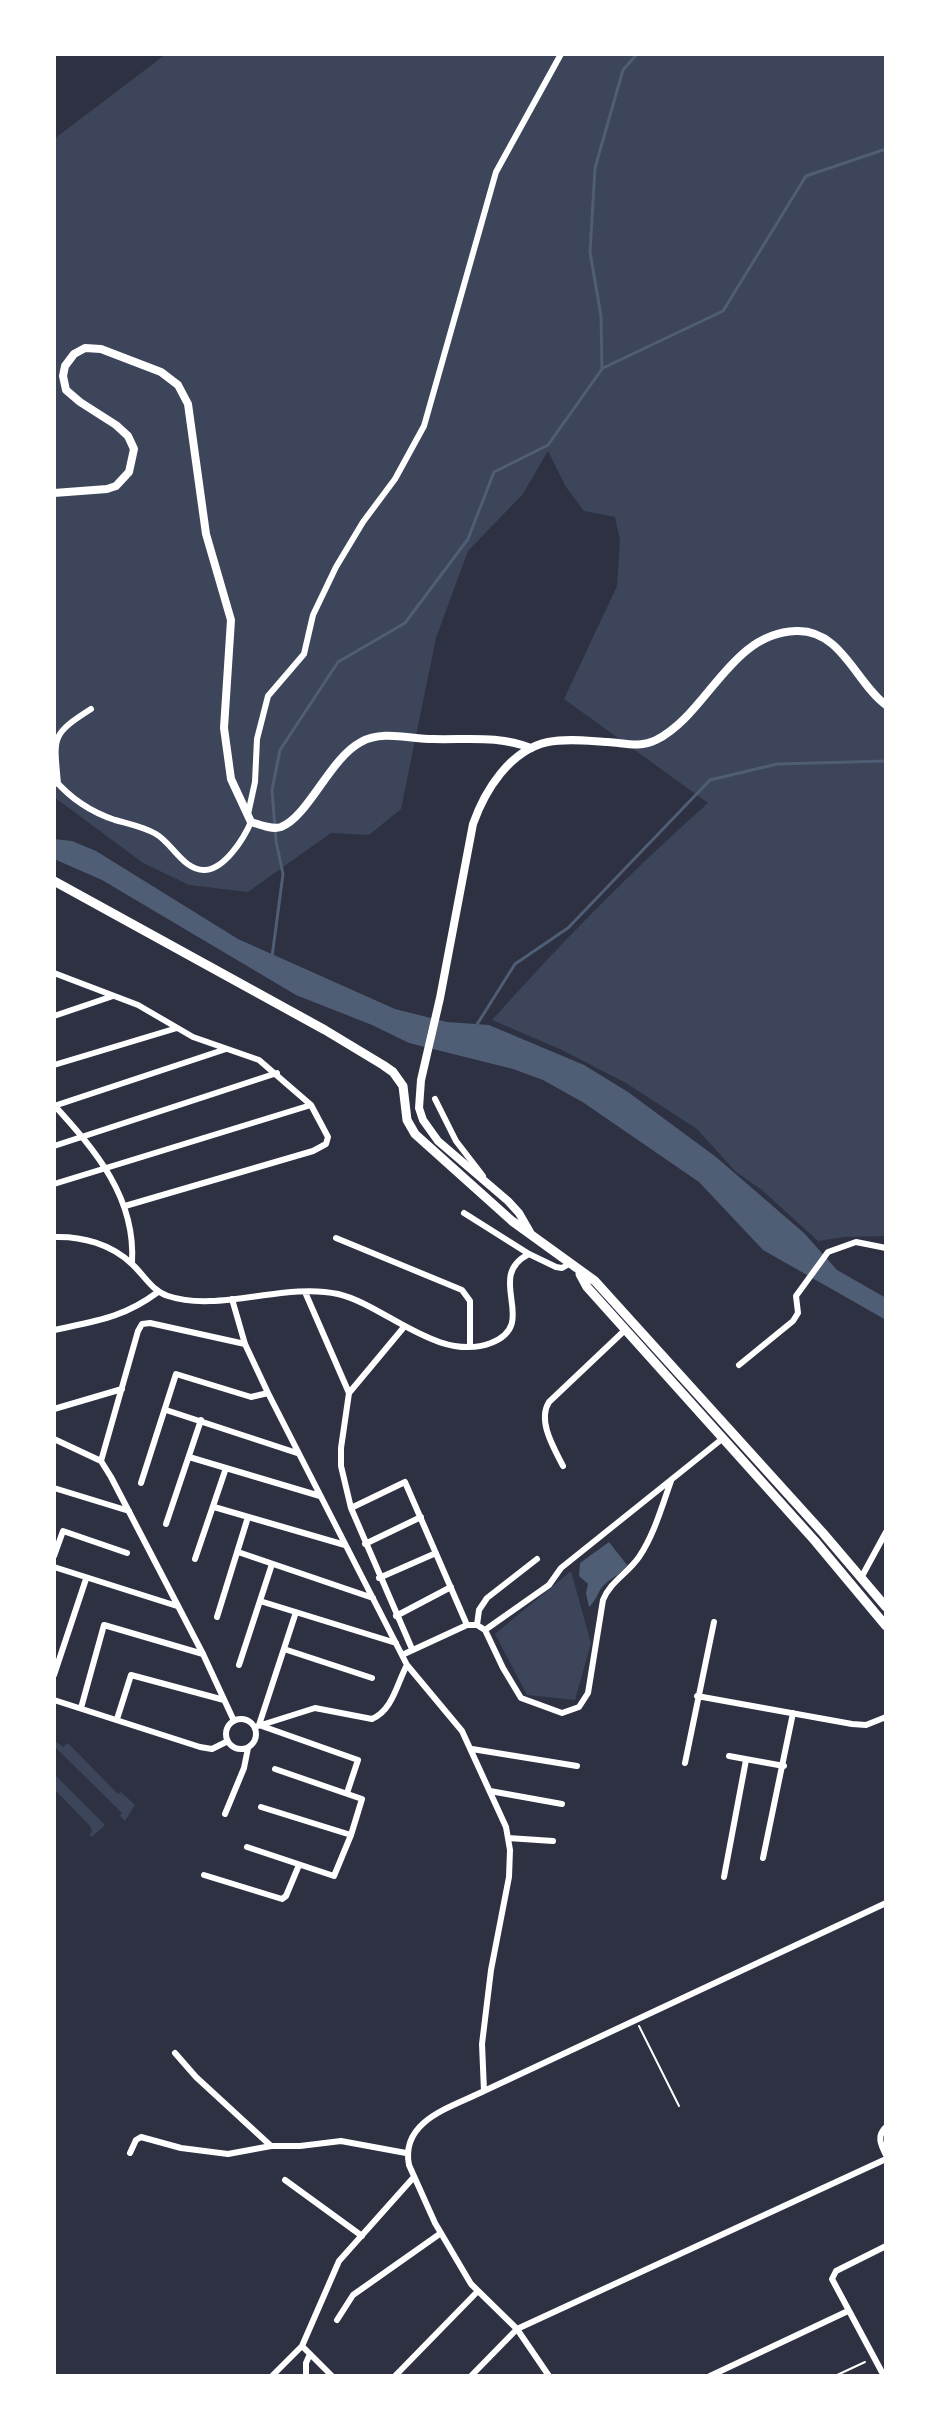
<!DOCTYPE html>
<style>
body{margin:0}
#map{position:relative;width:940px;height:2430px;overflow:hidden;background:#2d3142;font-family:Ubuntu,sans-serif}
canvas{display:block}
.frame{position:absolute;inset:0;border:56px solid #fff;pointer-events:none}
</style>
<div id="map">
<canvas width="940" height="2430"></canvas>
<div class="frame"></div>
</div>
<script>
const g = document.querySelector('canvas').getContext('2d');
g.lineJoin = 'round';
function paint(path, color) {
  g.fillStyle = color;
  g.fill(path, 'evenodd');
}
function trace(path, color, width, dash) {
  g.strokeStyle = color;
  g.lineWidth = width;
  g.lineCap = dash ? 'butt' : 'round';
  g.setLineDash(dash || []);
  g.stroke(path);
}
const green = new Path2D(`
 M166,54H886V1236L845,1237L818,1241L762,1190L736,1172L697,1129L626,1083L562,1050L492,1020C560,944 631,871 708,803L564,699L617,586L620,540L615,517L584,511L566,487L548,451L523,494L468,551L436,638L401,809L369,835L331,833L248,892L189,885L143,863L54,797V139Z
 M571,1571L591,1643L575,1700L527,1695L495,1634Z
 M54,1740L63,1747L68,1743L118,1794L121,1792L135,1805L125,1821L120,1816L122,1813L55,1747Z
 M54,1774L105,1825L92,1837L89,1835L92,1831L90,1826L54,1789Z`);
const water = new Path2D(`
 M54,839L72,841L96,851L238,939L395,1009L447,1022L489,1025L584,1065L628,1092L716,1157L804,1233L837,1270L886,1298V1320L763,1250L699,1182L584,1103L543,1080L513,1069L409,1043L372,1025L296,995L102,880L54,859Z
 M609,1542L627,1565C619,1576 614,1576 605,1584C598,1590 597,1600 589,1607L586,1593L588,1584L579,1576L580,1563Z`);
const stream = new Path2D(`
 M603,368L723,311L806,176L886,149
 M272,957L283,874L276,841L272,790L280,750L338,662L405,623L468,539L494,472L548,445L602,369L601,316L590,252L595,168L623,70L637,54
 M476,1026L515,964L568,928L710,780L777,764L886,761`);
const path = new Path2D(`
 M639,2026L679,2106
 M835,2376L865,2362`);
const minor = new Path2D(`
 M54,779C70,798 91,812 115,820C129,824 144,827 156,834C173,844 184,871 205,870C225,869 244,838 251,822
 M58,784C54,737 50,735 91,709
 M248,814L255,782L257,739L268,696L304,654L313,615L336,567L363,522L395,479L424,426L496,172L561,54
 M54,973L138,1005L193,1037L259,1060L311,1105L328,1137L326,1144L313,1151L125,1206
 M54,1016L113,996
 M54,1065L177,1028
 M435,1099L456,1141L483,1176
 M54,1105C96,1151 136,1198 132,1263
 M54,1106L226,1049
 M54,1146L277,1073
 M54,1184L311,1105
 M464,1213L529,1254L556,1267L562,1268L569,1264
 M54,1237C82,1236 111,1244 132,1264C144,1275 152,1291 168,1296C218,1313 285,1282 338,1294C385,1305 438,1363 491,1343C541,1324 483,1277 529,1254
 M336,1238L462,1290L470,1301V1346
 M305,1292L349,1393L341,1448V1466L351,1508L412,1649
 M232,1299L245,1344L268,1393L407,1665L462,1731L506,1827L510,1850L509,1877L491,1970L482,2044L484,2091
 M54,1330C96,1321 123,1318 158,1292
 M739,1365L793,1321L798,1313L796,1296L828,1252L856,1242L886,1248
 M349,1393L404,1327
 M54,1409L122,1389
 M166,1410L297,1453
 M54,1439L101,1461L111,1477L203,1654L234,1721
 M189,1457L320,1496
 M101,1461L138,1331L142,1324L150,1323L245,1344
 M563,1466C554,1448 537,1421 549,1402L625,1330
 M141,1483L176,1374L251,1397L268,1393
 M54,1488L129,1511
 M214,1507L345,1545
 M351,1508L405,1482L467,1625
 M166,1524L201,1420
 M365,1544L421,1517
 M238,1552L373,1598
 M54,1556L63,1531L127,1553
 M195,1559L226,1468
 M54,1567L177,1606
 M379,1578L436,1553
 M861,1578L886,1532
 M260,1601L396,1643
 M296,1612L259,1725L358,1760L347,1793
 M396,1616L451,1587
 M217,1617L248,1517
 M477,1625L479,1610L487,1598L537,1559
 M485,1630L549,1585L561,1568L722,1439
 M284,1649L372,1678
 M402,1655L467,1625H477L485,1630L503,1668L521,1698L562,1713L579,1707L588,1693L603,1600C610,1582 628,1573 639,1557C654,1535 662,1506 671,1481
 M239,1665L272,1564
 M54,1675L86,1579
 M697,1696L852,1724L866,1725L886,1717
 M54,1700L200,1747L212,1749L228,1741
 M81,1708L104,1625L203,1654
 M226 1734a15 15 0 1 1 30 0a15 15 0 1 1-30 0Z
 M117,1719L131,1675L224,1700
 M255,1727L315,1708L372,1719C393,1710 397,1683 407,1665
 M472,1749L577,1766
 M729,1756L784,1766
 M685,1763L714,1622
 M490,1791L562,1804
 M261,1807L351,1835
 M225,1814L244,1768L248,1748
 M508,1838L553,1841
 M247,1847L334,1876L351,1835L362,1799L275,1769
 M763,1858L793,1713
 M204,1875L282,1899L286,1896L299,1865
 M724,1877L746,1760
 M175,2053L196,2077L271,2146
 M886,2127C876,2136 881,2145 886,2155
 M130,2153L136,2140L141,2137L181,2148L228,2154L271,2146H300L341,2141L406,2153
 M285,2180L362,2236
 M337,2320L353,2295L441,2233
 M302,2346L332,2376
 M272,2376L302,2346L339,2261L413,2178
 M306,2376V2363L310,2354
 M395,2376L478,2291
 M471,2376L517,2329L886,2159
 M549,2376L517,2329L471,2284L435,2223L409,2165C400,2120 452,2107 484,2091L886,1903
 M710,2376L848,2311
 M884,2376L832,2279L836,2271L886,2246`);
const tertiary = new Path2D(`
 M54,493L107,489L116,486L129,472L134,449L128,436L116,425L80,402L66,390L63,376L65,366L74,354L85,348L101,349L161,372L178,385L188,404L206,534L231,620L224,728L231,779L251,822C261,825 272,830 281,827C308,817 330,758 361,742C382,730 410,739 433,739C467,740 498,735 531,748
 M530,1232L519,1213L508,1201L438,1141L423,1120L419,1108L421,1080L440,998L473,824C485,790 510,750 548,742C567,738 589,741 608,742C625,743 640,748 656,740C708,714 730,633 796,631C841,629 856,683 886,705`);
const secondary = new Path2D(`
 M54,881L325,1030L383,1065L393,1072L403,1086L407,1120L415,1134L512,1221L595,1281L823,1533L886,1607
 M580,1274L587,1287L815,1541L886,1626`);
paint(green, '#3c4559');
paint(water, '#4f5d75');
trace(stream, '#4f5d75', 3);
trace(path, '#fff', 2);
trace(minor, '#fff', 6);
trace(tertiary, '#fff', 8);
trace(secondary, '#fff', 9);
</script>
